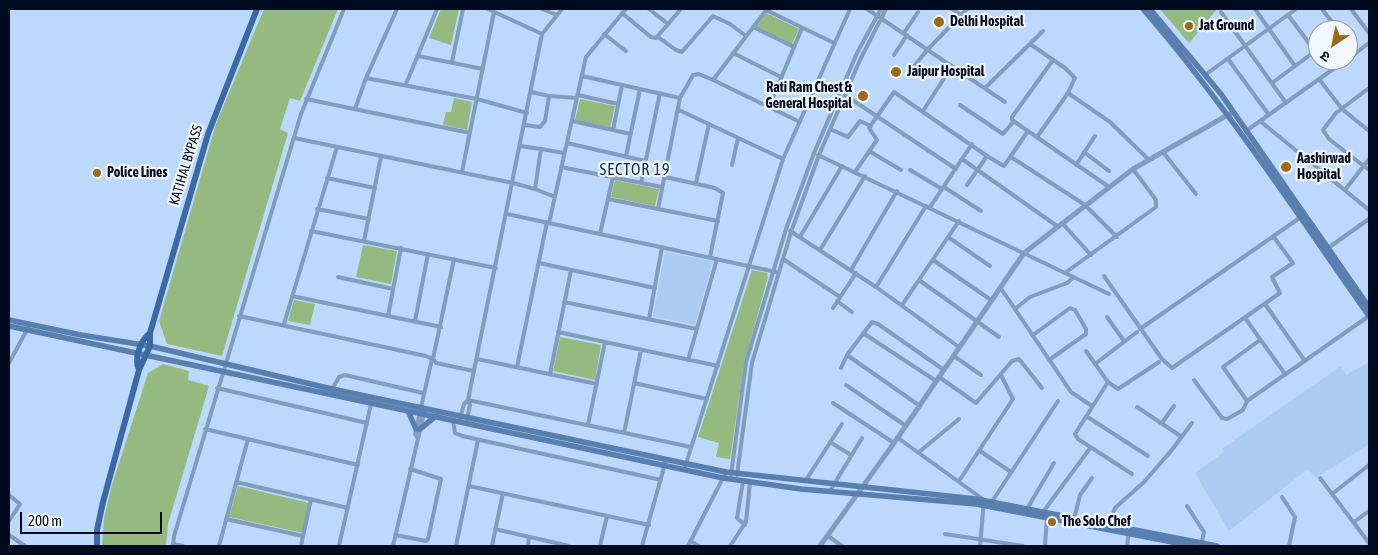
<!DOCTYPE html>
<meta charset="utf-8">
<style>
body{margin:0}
#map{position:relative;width:1378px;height:555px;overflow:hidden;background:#bcd8fc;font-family:"Asap Condensed","Noto Sans Devanagari",sans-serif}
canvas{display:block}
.frame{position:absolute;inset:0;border:10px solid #000b1f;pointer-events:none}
.north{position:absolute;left:1308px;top:20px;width:50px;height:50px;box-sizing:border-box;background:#f2f7fd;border:1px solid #9199a4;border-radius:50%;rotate:214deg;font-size:14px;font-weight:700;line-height:20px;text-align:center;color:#000b1f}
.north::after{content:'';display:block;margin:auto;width:18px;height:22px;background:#986a1a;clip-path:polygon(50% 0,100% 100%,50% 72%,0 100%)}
.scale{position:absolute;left:20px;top:512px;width:142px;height:22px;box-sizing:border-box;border:2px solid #000b1f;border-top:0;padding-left:6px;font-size:15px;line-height:18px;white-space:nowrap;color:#000b1f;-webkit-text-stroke:4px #f2f7fd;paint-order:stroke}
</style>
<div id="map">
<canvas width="1378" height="555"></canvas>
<div class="frame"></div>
<div class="north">उ</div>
<div class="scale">200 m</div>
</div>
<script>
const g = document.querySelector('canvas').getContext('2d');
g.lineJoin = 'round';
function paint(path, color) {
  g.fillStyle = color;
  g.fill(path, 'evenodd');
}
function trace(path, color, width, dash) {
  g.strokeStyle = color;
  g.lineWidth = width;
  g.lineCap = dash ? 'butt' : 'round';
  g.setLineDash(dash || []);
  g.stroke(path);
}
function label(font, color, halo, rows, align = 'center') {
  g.font = font + ' "Asap Condensed",sans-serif';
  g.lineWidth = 4.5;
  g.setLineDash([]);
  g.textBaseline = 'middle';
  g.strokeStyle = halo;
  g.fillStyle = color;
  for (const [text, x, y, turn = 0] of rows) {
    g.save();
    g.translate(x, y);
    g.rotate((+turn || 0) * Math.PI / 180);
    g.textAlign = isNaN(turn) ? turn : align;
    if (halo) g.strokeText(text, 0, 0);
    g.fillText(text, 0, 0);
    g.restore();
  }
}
const built = new Path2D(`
 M665,252L713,261L695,325L653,316Z
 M1369,362V444L1316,478L1308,469L1229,531L1195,473L1224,452L1223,448L1341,366L1346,375Z`);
const green = new Path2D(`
 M264,9H338L300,101L290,98L280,129L288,133L222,356L167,344L159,321L216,124Z
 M441,9H459L451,45L429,38Z
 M1160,9H1217L1189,43Z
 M766,13L799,29L792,44L756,27Z
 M454,98L472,102L467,130L443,125L446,112H451Z
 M580,99L615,106L610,128L575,120Z
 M615,180L659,189L655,206L611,197Z
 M363,245L397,251L391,284L356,277Z
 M752,270L767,273L768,277L744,364L730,459L716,457L719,443L698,437Z
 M294,300L315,304L310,325L288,321Z
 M560,337L601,345L595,380L553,371Z
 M163,364L189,371L188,380L209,386L168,524L166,546H102L104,518L112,485L148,373Z
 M238,486L309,503L303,533L229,517Z`);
const minor = new Path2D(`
 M488,9L542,34
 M542,9L557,15
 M649,9L668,24
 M867,9L1005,102
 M952,9L961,15
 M1255,9L1295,66
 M1322,9L1338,30
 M1351,9L1369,33
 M766,10L834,43
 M1221,12L1286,103
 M622,13L651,37L656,38L681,9
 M1288,15L1315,51
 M753,27L794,47
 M904,33L918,12
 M604,34L626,51
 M658,37L676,50L682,52L713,16L730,24L746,36
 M1030,44L1065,68L1075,78L1068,93L1037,137
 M1348,44L1355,54
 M733,53L781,77
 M894,55L907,35
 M418,56L483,69
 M1228,59L1269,115
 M1348,59L1369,43
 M1053,60L1012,117V120L1109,187
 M452,62L463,9
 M911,70L928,49L967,9
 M1205,75L1296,9
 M582,76L680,98
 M366,78L477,99L527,113
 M1319,79L1342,109L1369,131
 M713,80L767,9
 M1272,83L1318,49
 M406,84L437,9
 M985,88L1043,31
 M1369,88L1336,113L1323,130L1329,139L1369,170
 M1068,93L1110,122L1149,160
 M578,95L618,104
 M845,95L956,169
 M549,96L577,98
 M306,99L470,133
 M960,105L1003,134L1014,121
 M769,107L802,28
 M355,109L366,78L397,9
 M679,110L783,159
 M923,111L952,66
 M572,121L631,134
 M1260,121L1369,210
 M525,125L540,127L545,121L549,96L531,92
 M830,129L848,137L860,121L871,126
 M613,130L622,85
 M1246,131L1346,60
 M294,138L513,183L535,189L541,149L520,146
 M567,143L645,161
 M541,149L564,153
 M869,151L901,170
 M1084,152L1109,171
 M1163,152L1196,194
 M818,155L1109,294
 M626,156L640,89
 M987,156L1004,166L1028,131
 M1011,157L1085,205L1117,237
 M962,159L1057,226
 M732,165L738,138
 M1076,165L1095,136
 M561,167L662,187
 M910,170L942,189
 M462,172L494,12
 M855,172L877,140L869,128L894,92L987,156L967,185
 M665,177L715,188L723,193L710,257
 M327,178L375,188
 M641,183L660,93
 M696,183L709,124
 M944,187L981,211
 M535,189L555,197
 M1345,190L1369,159
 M608,199L718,221
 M930,207L972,144
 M317,209L369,219
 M658,209L680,98L693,75L699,74L713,80L800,122
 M507,214L776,272
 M549,223L586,57L626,9
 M1062,223L1091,255
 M311,231L496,268
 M790,231L876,287L959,347
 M600,234L613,177
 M800,237L842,166
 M948,237L990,266
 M364,241L381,156
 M1328,248L1369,219
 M820,250L865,176
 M454,259L433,359L436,363L474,371
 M783,259L840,297
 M933,260L991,300
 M539,263L655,288
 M851,270L897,191
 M1065,273L1156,207V200L1133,169
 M1104,276L1162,359L1172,368L1280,293L1272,277L1293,263L1273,236
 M338,277L393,289
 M919,280L999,337
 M876,287L926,206
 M1000,287L1071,392L1092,406
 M292,296L441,327
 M837,301L852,312
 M564,302L697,329
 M1265,304L1305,361
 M902,305L959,221
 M833,308L856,273
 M1015,309L1030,297L1067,283L1074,277
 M239,316L426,356L433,359
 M388,316L401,248
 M1107,317L1124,341
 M1245,318L1285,374
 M649,319L662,247
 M415,321L428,254
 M284,324L337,147
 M1140,329L1301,217
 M558,332L718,366
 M863,333L936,381
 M1033,335L1070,308L1075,310L1086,329V334L1049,360
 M1086,351L1108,382L1118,389L1159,362
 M847,355L920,406
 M954,356L981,375
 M477,359L597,384
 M688,360L717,259
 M9,363L28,328
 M1095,364L1137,332
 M517,367L547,222
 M841,368L847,355L872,322L878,324L944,370
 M550,374L571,270
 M939,377L976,403L1012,361L1019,359L1042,388
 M1194,380L1222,418L1227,419L1243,410L1247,401L1369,316
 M1108,382L1075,434L1078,439L1132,474
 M634,383L707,399
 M846,385L906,426
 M217,388L367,423
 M331,391L339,377L345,375L423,393
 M468,400L691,447
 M1247,401L1223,367L1260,340
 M833,403L894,443
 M1137,407L1182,437
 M1086,416L1148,456
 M460,418L464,404L468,400
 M467,419L470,405L468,400L542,34L562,9
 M453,420L455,433L462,436L661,480
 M1162,423L1174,406
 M588,425L605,342
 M205,429L358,465
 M624,433L641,350
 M417,437L415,434L432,359
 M898,438L984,500L980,546
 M830,442L851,455
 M980,451L1011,472
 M919,452L959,419
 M684,470L783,159L850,9
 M731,475L746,362L786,229L814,153L857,53L881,9
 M737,475L752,363L791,232L819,155L860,60L886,9
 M1320,478L1369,543
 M806,480L842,424
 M743,481L737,518L745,525
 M959,481L1013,399L1001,375
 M236,482L348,508
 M469,486L649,525
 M830,491L862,438
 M1332,494L1369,465
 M9,495L20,504L9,521
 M1282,497L1295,517L1289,546
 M991,503L1058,401
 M1187,506L1204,532L1201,546
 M1027,509L1054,463
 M1043,512L1091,447
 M226,519L303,536
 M1074,519L1080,495L1092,478
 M1354,522L1369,511
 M1109,525L1115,508L1144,482L1171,451L1192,423
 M495,529L569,546
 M945,534L1023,546
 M9,535L25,546
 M395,535L426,541L428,539L441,479L410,469
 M828,536L842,546
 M690,541L699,546
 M173,544L183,546
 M173,546L174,536L301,114L344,9
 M219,546L248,439
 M301,546L311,499
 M339,546L371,404
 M393,546L424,413
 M456,546L478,440
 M492,546L503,493
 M528,546L529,537
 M600,546L607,516
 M642,546L666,460
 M688,546L726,472
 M730,546L746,522L750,482
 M1045,546L1047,516
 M1127,546L1129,532`);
const tertiary = new Path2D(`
 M820,546L894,443L1024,253L1133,169L1233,112`);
const secondary = new Path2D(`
 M1143,9C1226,105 1296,212 1369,316
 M1150,9L1221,94L1369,307
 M9,320L81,335L150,346L332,389L726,472L976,499L1217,546
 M9,326L723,478L801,489L976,504L1193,546
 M408,411L416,429
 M420,429L436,416`);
const primary = new Path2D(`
 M139,370C134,358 140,341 150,333
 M97,546V530L103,502L139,370L150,346V333L208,134L257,9`);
const markers = [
 [939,22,6,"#986a1a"],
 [1189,26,5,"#986a1a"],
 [896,72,6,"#986a1a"],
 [863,96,6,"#986a1a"],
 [1286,167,6,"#986a1a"],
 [97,173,5,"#986a1a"],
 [1052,522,5,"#986a1a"]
];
const poiNames = [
 ["Delhi Hospital",950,22],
 ["Jat Ground",1199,26],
 ["Jaipur Hospital",907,72],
 ["Rati Ram Chest &",852,88,"right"],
 ["General Hospital",852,104,"right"],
 ["Aashirwad",1297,159],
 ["Hospital",1297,175],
 ["Police Lines",107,173],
 ["The Solo Chef",1062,522]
];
const streetNames = [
 ["KATIHAL BYPASS",186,165,-73]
];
const quarterNames = [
 ["SECTOR 19",635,170]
];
paint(built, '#accbf3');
paint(green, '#94ba80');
trace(minor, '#829cbd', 4);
trace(tertiary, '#829cbd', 5);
trace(secondary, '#597fb0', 5.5);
trace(primary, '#3a69a5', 6);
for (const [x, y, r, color] of markers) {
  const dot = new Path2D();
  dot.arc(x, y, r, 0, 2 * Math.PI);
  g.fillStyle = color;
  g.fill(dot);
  trace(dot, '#f2f7fd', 2);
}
label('bold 14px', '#000b1f', '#f2f7fd', poiNames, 'left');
label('14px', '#000b1f', '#f2f7fd', streetNames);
g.letterSpacing = '1px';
label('16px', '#00295a', '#f2f7fd', quarterNames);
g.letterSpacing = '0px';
</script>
